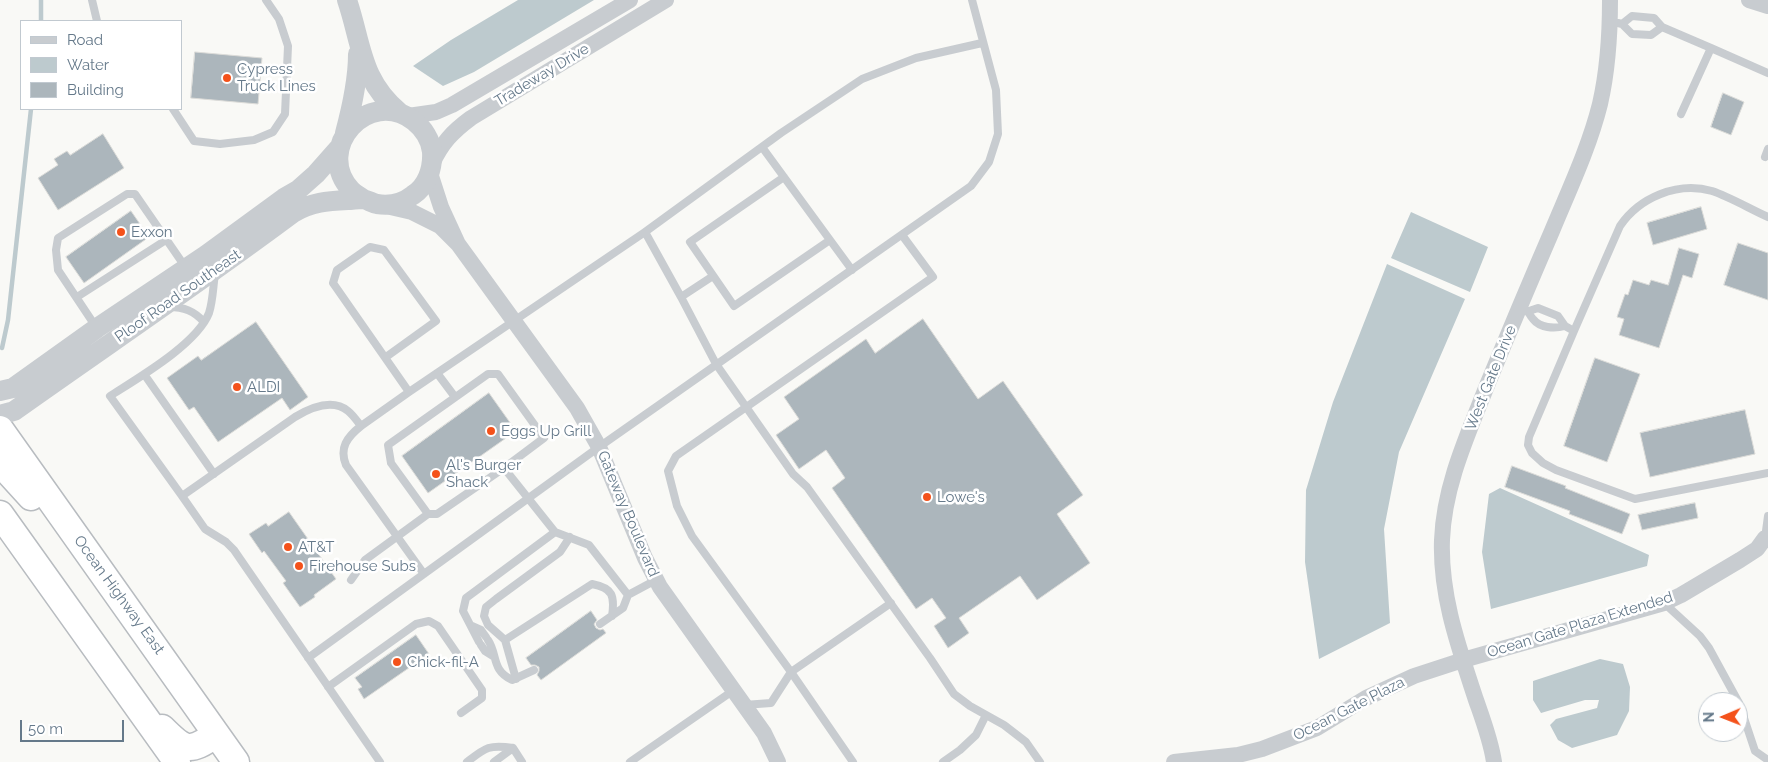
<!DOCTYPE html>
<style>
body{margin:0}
#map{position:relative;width:1768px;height:762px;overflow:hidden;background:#f9f9f6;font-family:Raleway,sans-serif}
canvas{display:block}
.legend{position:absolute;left:20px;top:20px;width:162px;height:90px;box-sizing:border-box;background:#fff;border:1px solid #c1c9d0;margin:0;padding:6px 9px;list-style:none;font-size:15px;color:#65798a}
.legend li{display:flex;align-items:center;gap:10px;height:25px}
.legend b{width:25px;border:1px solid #c1c9d0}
.north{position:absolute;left:1698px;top:692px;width:50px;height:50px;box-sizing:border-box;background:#fff;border:1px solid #c1c9d0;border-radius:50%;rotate:269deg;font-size:14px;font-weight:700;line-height:20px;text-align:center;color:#65798a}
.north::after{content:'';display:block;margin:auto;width:18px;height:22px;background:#f4521b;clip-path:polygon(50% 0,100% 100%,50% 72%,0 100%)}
.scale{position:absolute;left:20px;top:720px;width:104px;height:22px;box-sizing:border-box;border:2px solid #65798a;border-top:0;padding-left:6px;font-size:15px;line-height:18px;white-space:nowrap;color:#65798a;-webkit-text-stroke:4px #fff;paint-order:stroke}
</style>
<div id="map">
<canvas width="1768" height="762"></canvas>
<ul class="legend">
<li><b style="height:6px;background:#c8ccd0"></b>Road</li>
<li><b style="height:14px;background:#bdcace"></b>Water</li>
<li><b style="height:14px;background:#acb6bc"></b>Building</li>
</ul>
<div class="north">N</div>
<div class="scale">50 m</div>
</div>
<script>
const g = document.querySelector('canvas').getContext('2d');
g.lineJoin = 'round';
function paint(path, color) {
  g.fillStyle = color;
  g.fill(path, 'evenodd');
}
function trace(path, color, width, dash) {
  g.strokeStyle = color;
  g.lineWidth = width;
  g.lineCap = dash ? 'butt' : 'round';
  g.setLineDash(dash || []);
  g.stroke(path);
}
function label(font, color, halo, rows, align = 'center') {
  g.font = font + ' Raleway,sans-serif';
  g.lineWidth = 5;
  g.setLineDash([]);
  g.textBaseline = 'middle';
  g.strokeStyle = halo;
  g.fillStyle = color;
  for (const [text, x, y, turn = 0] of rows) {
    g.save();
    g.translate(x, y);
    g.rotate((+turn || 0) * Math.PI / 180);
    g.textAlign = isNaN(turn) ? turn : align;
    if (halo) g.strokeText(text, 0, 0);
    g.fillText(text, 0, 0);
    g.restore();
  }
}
const water = new Path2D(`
 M518,0H594L474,72L443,86L413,66L451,40Z
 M1411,212L1488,247L1470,292L1391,258Z
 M1387,264L1465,299L1399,452L1384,529L1390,623L1319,659L1305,562L1306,490L1333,402Z
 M1500,488L1649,555L1647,566L1491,609L1482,552L1489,494Z
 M1600,659L1623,664L1630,687L1629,711L1617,735L1572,748L1558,740L1550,725L1556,719L1597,708L1599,700H1585L1541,713L1533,700V681Z`);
const stream = new Path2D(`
 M41,21V0
 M2,348L8,320L31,109`);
const building = new Path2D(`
 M195,52L262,58L258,104L191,98Z
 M1723,93L1744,102L1731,135L1711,127Z
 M103,134L124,168L58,210L38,178L58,165L54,159L67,151L70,155Z
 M1701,207L1707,229L1653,245L1647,223Z
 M131,211L149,237L84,283L66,257Z
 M1738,243L1768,253V300L1724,285Z
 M1679,248L1699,254L1692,278L1683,275L1659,348L1619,335L1624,319L1617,317L1625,294L1628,295L1633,280L1649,285L1651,280L1668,285Z
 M923,319L978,399L1003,381L1083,495L1057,514L1090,563L1037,600L1020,576L959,618L969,633L948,648L934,626L946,618L932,598L916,609L832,488L845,478L826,450L799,469L776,435L799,419L784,397L866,339L875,353Z
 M256,322L308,397L290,410L282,398L218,442L194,407L189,410L167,378L198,356L201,360Z
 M1595,358L1640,374L1607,462L1564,446Z
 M489,393L516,431L428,493L402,456Z
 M1745,410L1755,454L1650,477L1640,433Z
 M1512,466L1566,486L1565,488L1630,514L1622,534L1569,514L1570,511L1505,487Z
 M1695,503L1698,518L1642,530L1638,515Z
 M289,512L336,579L314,595L315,597L300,607L283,583L286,581L264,551L262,553L249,534L266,523L268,526Z
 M591,611L597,620L594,624L596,628L600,630L603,629L606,633L541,680L537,675L539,671V667L535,665H531L526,658Z
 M416,635L429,654L364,699L358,689L362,687L355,678Z`);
const service = new Path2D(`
 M92,0L97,21
 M1618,23L1622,24L1632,34L1651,35L1662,27
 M1622,24L1632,16L1654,18L1662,27L1711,48L1681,114
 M982,43L916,58L862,79L781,133L645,232L681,297L716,364L793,474L807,487L930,658L954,694L970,706L1004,725L1026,742L1040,762
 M1711,48L1768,73
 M173,109L194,141L220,144L254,140L273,132L285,114L288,46L279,19L266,0
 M762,147L830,240
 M1765,157L1768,149
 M784,177L690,242L734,306L830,240L852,270
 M215,274C213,287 213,301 209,313C197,344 138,378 110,396L182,496L295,417C310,408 332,398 348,411C353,415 357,421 361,426L409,392L645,232
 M77,297L166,240
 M681,297L713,276
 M169,307C184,307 194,311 204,322
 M1525,310C1530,312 1529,315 1533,319C1540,328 1554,329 1565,326
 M1529,311L1538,308L1558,316L1565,326L1574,331L1529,437L1528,445L1532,453L1543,463L1556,470L1635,499L1768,473
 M96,327L58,270L56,250L58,238L127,194H135L186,268
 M1574,331L1620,226C1639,198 1677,181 1712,191C1730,197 1750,209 1768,217
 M386,357L436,321L384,250L370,247L337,270L333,283L409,392
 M437,373L455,397
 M144,374L214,474
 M361,426C347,437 339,448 346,465L424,574
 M182,496L205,529L226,542L234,550L380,762
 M428,514L391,463L388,445L488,374H498L544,438L504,468L555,532L589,545L628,595
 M1765,538L1768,516
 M351,580L365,560L428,514H437L504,468
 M1664,603L1700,636L1709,648L1739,703L1755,751L1768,760
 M600,624L623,608L628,595L656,580
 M472,626L481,630L486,637
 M488,640C498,655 491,670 512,680L534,670
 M505,640L592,584C613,588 615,596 612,616
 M479,642L463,611L466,598L555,532
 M481,645L485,651L493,656
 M308,658L599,447L971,186L989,162L998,134L996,90L972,0
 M516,679L505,640L488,625L484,616L486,607L496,599L560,552L570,537
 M328,687L416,624L429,621L438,626L482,690V698L461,713
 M744,705L771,703L791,672L891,603
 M467,762C485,748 489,744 513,748L522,762
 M494,762L513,748
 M630,762L734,690
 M853,762L791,672L692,536L677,506L668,471L676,456L933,277L902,235
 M943,762L960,750L976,735L986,715`);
const minor = new Path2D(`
 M1749,0L1768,6
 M408,116L436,112L452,105L630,0
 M432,164C442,143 452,132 471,118L666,0
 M386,206L412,212L440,226L458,244L441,207L430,173
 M458,244L577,408L599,447L645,558L660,587L764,733L778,762
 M1174,762L1238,755L1262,749L1317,728L1366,698L1414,676L1463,660L1664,603L1681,595L1740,560L1757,549L1765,538L1768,540
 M1494,762C1491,741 1483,720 1476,700C1459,648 1440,596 1442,540C1444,485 1468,434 1488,383C1509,332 1530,282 1552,231C1569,190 1589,148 1600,104C1608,69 1610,35 1610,0`);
const tertiary = new Path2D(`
 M347,0C362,44 360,80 400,113
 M345,133C352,107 358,81 358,54
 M0,391L13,388L97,328L206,255L284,198L298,190L316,174L339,148
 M0,415L14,411C107,345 202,281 293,213C311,202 328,201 348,200C352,200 358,199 363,199C368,200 372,203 377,204C390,206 403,203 413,195C427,186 433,169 432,152C431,140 423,128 414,121C368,86 313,149 351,190C354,193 359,196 363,199`);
const trunk = new Path2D(`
 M0,429L236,762
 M0,463L31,497
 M0,514L177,762
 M162,728C184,750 189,754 216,734`);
const markers = [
 [227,78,5,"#f4521b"],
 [121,232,5,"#f4521b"],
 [237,387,5,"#f4521b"],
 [491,431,5,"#f4521b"],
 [436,474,5,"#f4521b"],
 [927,497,5,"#f4521b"],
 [288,547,5,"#f4521b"],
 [299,566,5,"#f4521b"],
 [397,662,5,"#f4521b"]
];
const poiNames = [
 ["Cypress",237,69],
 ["Truck Lines",237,86],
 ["Exxon",131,232],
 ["ALDI",247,387],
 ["Eggs Up Grill",501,431],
 ["Al's Burger",446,465],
 ["Shack",446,482],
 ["Lowe's",937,497],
 ["AT&T",298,547],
 ["Firehouse Subs",309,566],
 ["Chick-fil-A",407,662]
];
const streetNames = [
 ["Tradeway Drive",542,75,-31],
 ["Ploof Road Southeast",178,296,-35],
 ["West Gate Drive",1491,378,-68],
 ["Gateway Boulevard",628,514,67],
 ["Ocean Highway East",119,595,54],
 ["Ocean Gate Plaza Extended",1580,625,-17],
 ["Ocean Gate Plaza",1349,709,-27]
];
paint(water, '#bdcace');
trace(stream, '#bdcace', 4.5);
paint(building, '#acb6bc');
trace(building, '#dbdbd8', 1);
trace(trunk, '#b8bcc0', 29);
trace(service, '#c8ccd0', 8);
trace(minor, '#c8ccd0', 16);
trace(tertiary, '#c8ccd0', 20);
trace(trunk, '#fff', 26);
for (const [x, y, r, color] of markers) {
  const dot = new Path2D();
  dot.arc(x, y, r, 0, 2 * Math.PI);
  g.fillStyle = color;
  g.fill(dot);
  trace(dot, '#fff', 2);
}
label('15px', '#65798a', '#fff', poiNames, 'left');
label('15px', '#65798a', '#fff', streetNames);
</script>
